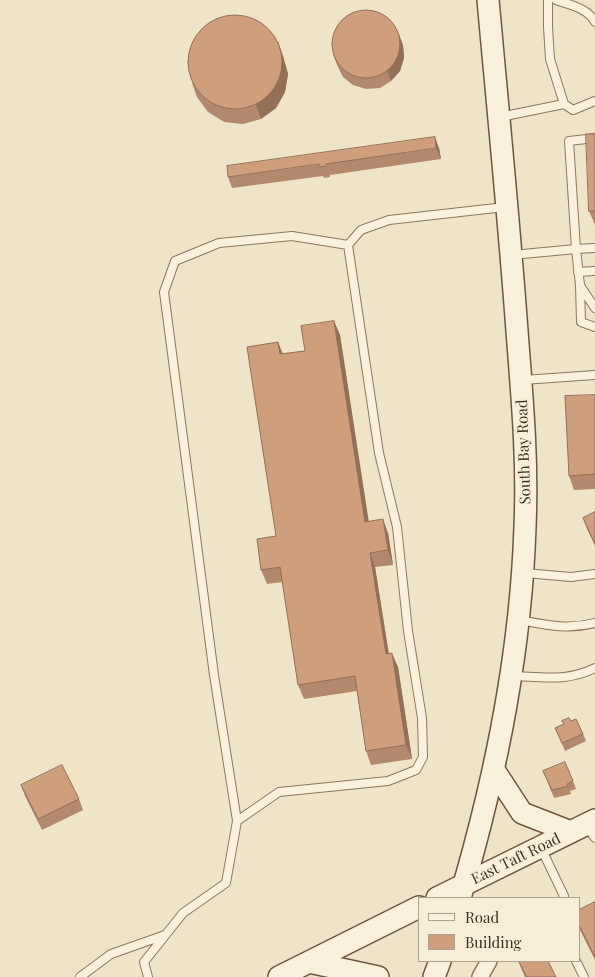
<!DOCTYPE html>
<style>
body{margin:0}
#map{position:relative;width:595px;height:977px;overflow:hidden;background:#f0e4c8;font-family:"Playfair Display",serif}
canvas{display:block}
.legend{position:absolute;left:418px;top:897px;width:162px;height:65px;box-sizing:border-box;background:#f7eed8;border:1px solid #ada18e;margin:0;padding:6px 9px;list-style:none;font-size:15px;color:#3d2e20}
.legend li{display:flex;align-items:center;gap:10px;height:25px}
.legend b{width:25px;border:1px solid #ada18e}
</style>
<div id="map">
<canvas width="595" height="977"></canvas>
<ul class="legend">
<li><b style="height:6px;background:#faf1dc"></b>Road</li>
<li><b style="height:14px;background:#cf9f7d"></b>Building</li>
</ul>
</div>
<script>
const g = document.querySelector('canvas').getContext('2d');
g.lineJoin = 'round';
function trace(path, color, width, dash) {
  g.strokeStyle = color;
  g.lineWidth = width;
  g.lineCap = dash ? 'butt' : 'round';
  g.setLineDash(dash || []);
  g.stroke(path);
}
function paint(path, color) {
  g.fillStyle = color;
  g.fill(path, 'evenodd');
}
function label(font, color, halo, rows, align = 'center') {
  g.font = font + ' "Playfair Display",serif';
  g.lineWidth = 4.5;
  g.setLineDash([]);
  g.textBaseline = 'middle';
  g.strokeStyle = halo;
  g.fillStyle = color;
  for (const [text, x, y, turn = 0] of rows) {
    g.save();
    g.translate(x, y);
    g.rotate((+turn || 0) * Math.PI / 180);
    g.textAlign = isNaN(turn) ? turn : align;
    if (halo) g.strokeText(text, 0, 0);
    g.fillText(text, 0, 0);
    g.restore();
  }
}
const lane = new Path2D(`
 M548,0V27L550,59L564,104L573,110L595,101
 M556,0C570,5 588,8 595,22
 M500,117L564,104
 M595,248L576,249L580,285L581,322L595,327
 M512,255L576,249L569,141L595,138
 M578,272L595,271
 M581,287L595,308
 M523,380L595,375
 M525,573L571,577L595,574
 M520,620C547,625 567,630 595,623
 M512,676C543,677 566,682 595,668
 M237,821L214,675L164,292L175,261L219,243L292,236L348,245
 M587,827L595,838
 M541,848L564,896L563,898
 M576,961L584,977
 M80,977L111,954L165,935
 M148,977L144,962L183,913L226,883L237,821L279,792L388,781L416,770L423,757L422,718L408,631L397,527L379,453L348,245L361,230L389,220L505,207`);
const street = new Path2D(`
 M480,977L489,961`);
const secondary = new Path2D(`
 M494,770L522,813L571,832
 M437,898L595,820
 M460,898C495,780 521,650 525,527C528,461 522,396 517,331C509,221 498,110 488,0
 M309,962L378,977
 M279,977L419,907
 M434,977L440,961`);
const wall = new Path2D(`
 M403,45L404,58L400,71L391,81L380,88L366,89L353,85L343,77L337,65L333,54Z
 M283,56L288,74L285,92L276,108L261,119L243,124L224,122L208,112L197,97L192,83Z
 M595,134V225L589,211Z
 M439,148L441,159L330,175V177L324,178L323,176L232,188L228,177Z
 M334,321L340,335L368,521L388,533L393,565L375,567L389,654L398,667L412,759L371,765L366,751L357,691L304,699L298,685L283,582L267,584L261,570L276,536L278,342L283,354L305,351Z
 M595,395V489L574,490L569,476Z
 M595,512V546L587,529L583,518Z
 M571,721L583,734L586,741L565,751L555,728Z
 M543,771L573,781L576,789L570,791L571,794L554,798Z
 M21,785L79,799L83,810L42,830L25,796Z
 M595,902V960L579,928V910Z
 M518,961L556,977H525Z`);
const shadedWall = new Path2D(`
 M399,34L403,45L404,58L400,71L391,81L387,70Z
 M278,41L283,56L288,74L285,92L276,108L261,119L256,105Z
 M435,137L439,148L441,159L436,148Z
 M334,321L340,335L371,536L365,522Z
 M278,342L283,356L280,354Z
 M383,519L388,533L393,565L388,550Z
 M370,553L375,567L391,669L386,654Z
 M392,653L398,667L412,759L406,745Z`);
const building = new Path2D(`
 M332 44a34 34 0 1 1 68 0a34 34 0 1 1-68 0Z
 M188 62a47 47 0 1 1 94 0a47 47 0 1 1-94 0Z
 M586,134H595V211H589Z
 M435,137L436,148L326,164V166L320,167L319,164L228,177L227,166Z
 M334,321L365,522L383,519L388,550L370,553L386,654L392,653L406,745L366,751L355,676L298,685L280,567L261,570L257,539L276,536L247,347L278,342L280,354L305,351L301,326Z
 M595,395V474L569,476L565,396Z
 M595,512V544L583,518Z
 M569,718L571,721L576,719L583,734L562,743L555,728L564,724L562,721Z
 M565,762L573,781L567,784L568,786L552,790L543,771Z
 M62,765L79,799L38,819L21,785Z
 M595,902V957L579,925V910Z
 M519,961H548L556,977H527Z`);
const streetNames = [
 ["South Bay Road",524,452,-92],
 ["East Taft Road",516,859,-26]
];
trace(lane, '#8d765c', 10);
trace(street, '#8d765c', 18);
trace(secondary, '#6f573f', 24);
trace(lane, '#faf1dc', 8);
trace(street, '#faf1dc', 15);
trace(secondary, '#faf1dc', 21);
paint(wall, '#b2896c');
paint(shadedWall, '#916f58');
paint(building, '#cf9f7d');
trace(building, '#916f58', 1);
label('15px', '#3d2e20', '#f7eed8', streetNames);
</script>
